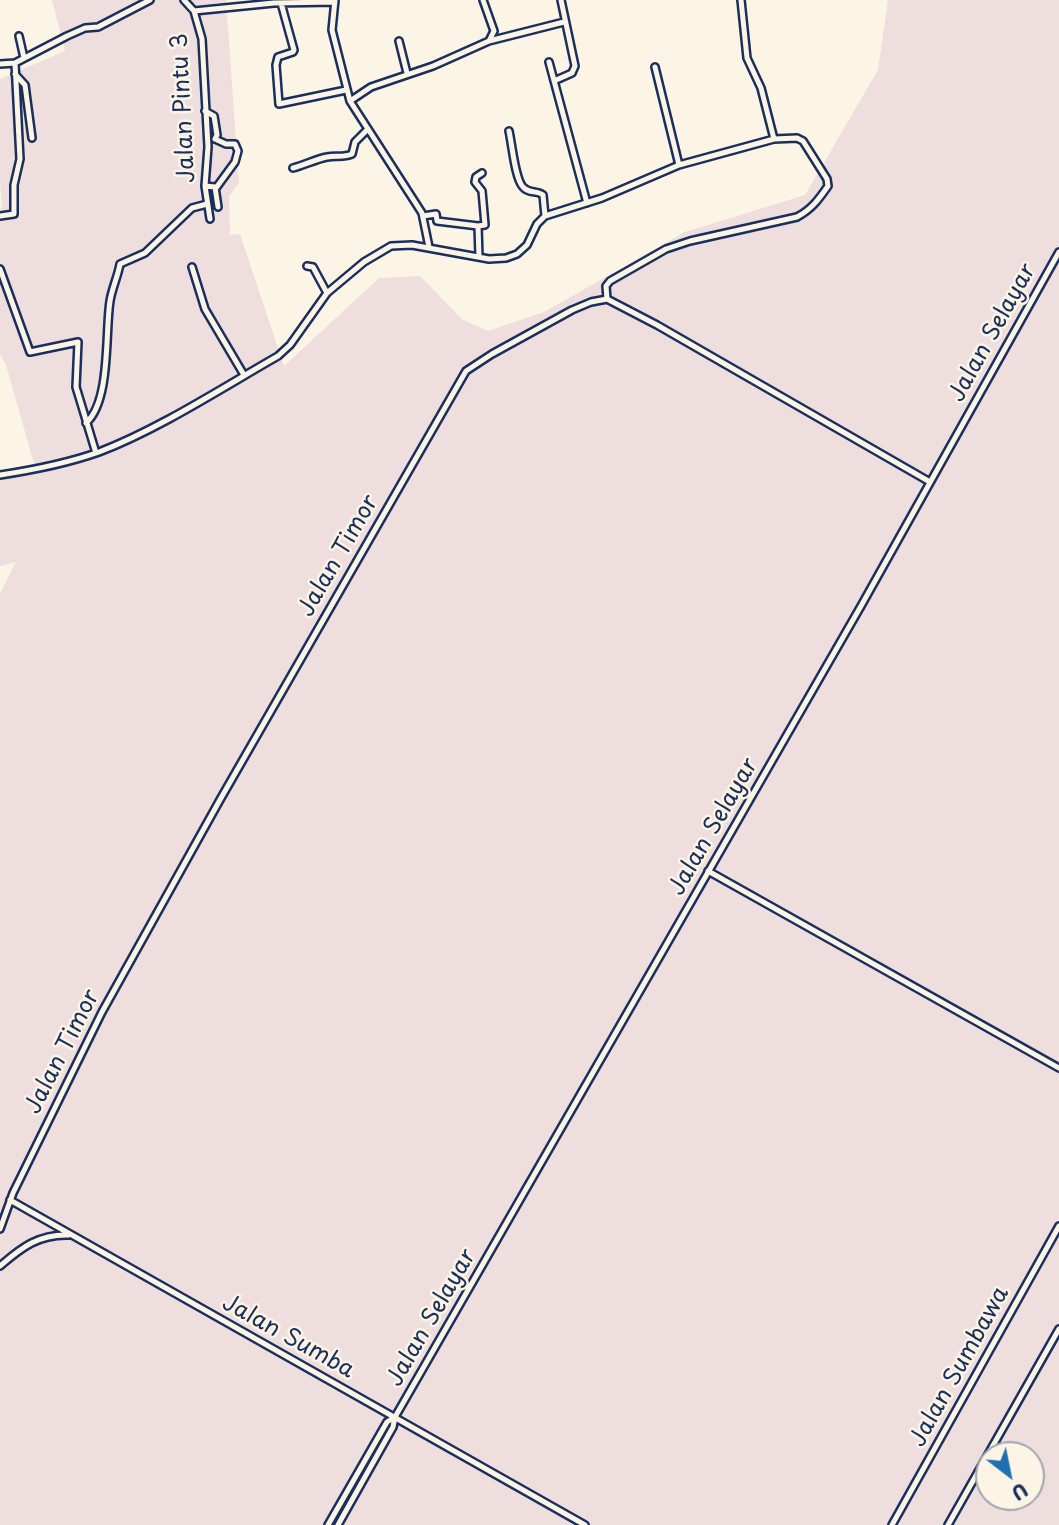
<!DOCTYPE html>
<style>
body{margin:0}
#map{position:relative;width:1059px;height:1525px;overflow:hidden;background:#fcf5e5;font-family:"Playpen Sans",sans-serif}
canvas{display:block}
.north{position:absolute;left:975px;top:1441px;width:70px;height:70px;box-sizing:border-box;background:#fcf5e5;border:2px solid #a2a6af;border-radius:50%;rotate:148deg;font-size:19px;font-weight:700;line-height:28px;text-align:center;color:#1b2f5e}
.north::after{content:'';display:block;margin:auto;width:24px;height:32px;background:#1f6fb2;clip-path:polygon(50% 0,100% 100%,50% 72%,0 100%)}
</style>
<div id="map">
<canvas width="1059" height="1525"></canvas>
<div class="north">U</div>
</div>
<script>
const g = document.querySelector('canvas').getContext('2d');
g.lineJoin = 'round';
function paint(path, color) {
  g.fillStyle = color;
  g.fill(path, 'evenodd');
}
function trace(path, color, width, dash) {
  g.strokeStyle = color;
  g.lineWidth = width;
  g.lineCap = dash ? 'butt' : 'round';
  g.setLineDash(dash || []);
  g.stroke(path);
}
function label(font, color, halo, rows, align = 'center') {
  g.font = font + ' "Playpen Sans",sans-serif';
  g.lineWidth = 5;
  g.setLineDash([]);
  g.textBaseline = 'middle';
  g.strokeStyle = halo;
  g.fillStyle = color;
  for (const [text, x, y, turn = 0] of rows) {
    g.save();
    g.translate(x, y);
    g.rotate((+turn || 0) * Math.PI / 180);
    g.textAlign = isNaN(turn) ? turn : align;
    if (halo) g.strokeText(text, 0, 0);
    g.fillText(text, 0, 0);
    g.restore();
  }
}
const built = new Path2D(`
 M52,0H226L239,183L229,196L230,235L240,234L284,366L379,278L420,276L463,320L488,331L544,312L685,232L805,195L878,70L888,0H1059V1525H0V594L16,562L0,566V479L37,474L6,365L0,354V209L2,208L0,182V79L65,51ZM989,1455H1031V1497H989Z`);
const minor = new Path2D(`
 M184,0L194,11L202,39L208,147L205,186L210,219
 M335,0L332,30L350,101L422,213L429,247
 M483,0L494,31L489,41
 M741,0L747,58L761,88L774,139
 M281,3L294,50L293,52L278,57L276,65L279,104L346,90
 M194,11L274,3L335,2
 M19,36L24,58
 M399,41L407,73
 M549,62L587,203
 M0,64L15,63L67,36L85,28L98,27L150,0
 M655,67L679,165
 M15,74L25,85L32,138
 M554,81L572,73L575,66L561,0
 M350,101L371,87L433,66L489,41L564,22
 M205,111L214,116L217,135L215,139
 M509,131C512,144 515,179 523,187C529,194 537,190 543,195L545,216
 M215,139L226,144H235L238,151L235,162L216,188
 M293,168C305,165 316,159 327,157C336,155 343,158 352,154L355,142L368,129
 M205,186L215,187L218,207
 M0,216L14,214V185L20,159L15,63
 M423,216L436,214L437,221L478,226
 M479,257L478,226L485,225L482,191L475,182L476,177L482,173
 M307,266L313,267L327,293
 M192,267L205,309L244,375
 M0,269L30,352L78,342L76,387L96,453
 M86,423C111,401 105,332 110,301C112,288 118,276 120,264L145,253L192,208L207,204
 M0,475C33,470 68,463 99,452C159,429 222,388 278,356L290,345L327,293L364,262L391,246L412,245L489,259L506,258L517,254L527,245L537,224L545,216L602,198L679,165L774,139L797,138L803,141L827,179L828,186C819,199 812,209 797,217L690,241L666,249L610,281L606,286L607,299
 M708,871L1059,1068
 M10,1200L585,1525
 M0,1229L13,1193L102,1012L221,798L466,371L492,354L572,310L591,302L607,299L657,325L930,482
 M0,1266C22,1247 39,1234 69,1235
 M395,1417L861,606L1059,252
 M328,1525L387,1422L395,1417L393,1427L338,1525
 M892,1525L1059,1226
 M948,1525L1059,1329`);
const streetNames = [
 ["Jalan Pintu 3",184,108,-93],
 ["Jalan Selayar",993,333,-61],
 ["Jalan Timor",339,556,-60],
 ["Jalan Selayar",714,827,-60],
 ["Jalan Timor",63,1052,-63],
 ["Jalan Selayar",432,1318,-60],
 ["Jalan Sumba",288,1337,29],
 ["Jalan Sumbawa",960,1367,-61]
];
paint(built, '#eedede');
trace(minor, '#1b2f5e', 10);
trace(minor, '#fcf5e5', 5);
label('23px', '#1b2f5e', '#fcf5e5', streetNames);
</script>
